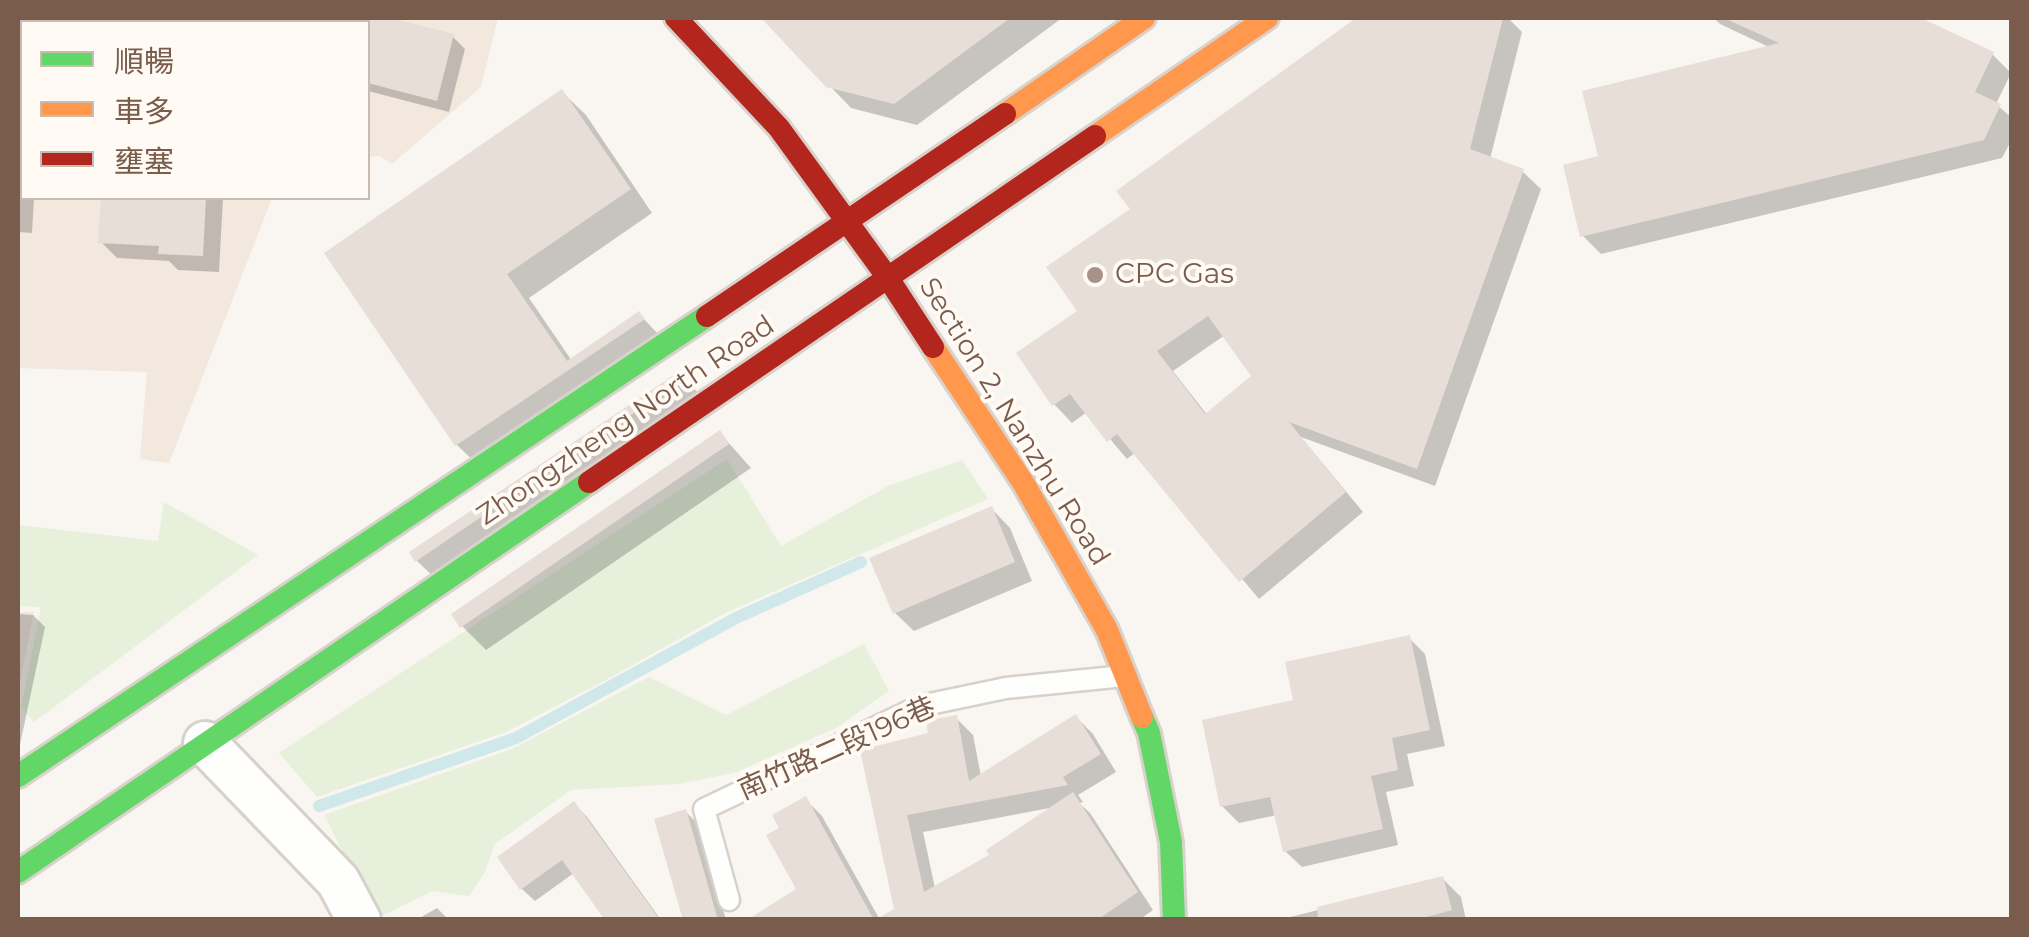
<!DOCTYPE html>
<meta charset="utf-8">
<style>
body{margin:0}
#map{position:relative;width:2029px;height:937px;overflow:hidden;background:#f9f5f0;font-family:Montserrat,"Noto Sans TC",sans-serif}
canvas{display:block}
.frame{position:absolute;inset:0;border:20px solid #7a5c4d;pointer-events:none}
.legend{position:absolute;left:20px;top:20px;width:350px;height:180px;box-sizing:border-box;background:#fffaf3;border:2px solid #cabbb1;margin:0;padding:12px 18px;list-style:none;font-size:30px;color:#7a5c4d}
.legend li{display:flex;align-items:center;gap:20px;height:50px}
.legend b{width:50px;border:2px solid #cabbb1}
</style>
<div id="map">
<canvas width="2029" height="937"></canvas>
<div class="frame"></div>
<ul class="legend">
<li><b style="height:12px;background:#63d668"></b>順暢</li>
<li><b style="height:12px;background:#ff974d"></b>車多</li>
<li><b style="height:12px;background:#b3261e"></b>壅塞</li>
</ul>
</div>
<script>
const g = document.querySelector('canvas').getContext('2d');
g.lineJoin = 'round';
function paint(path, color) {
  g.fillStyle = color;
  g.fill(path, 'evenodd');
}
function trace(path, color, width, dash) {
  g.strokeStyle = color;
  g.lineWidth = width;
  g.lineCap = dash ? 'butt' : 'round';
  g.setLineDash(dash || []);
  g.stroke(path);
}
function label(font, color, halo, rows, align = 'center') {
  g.font = font + ' Montserrat,"Noto Sans TC",sans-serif';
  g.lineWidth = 8;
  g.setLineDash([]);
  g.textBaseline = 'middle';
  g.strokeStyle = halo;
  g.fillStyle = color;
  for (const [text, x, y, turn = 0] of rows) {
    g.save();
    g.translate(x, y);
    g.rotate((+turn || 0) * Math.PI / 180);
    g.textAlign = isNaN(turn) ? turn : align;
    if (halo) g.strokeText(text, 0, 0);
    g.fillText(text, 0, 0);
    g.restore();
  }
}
const residential = new Path2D(`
 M312,18H498L481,87L392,164L380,156L368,157V22H310Z
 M18,79H22V198H272L169,463L140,459L147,372L18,368Z
 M18,612H34L18,693Z`);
const green = new Path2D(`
 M18,18H89L98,22H22V75L18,74Z
 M727,459L781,546L888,486L962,460L988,499L727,612L604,681L506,732L317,797L279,753Z
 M164,502L258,555L34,722L21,707L41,607L18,606V525L158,541Z
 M864,644L889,691L836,728L734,773L679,784L571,790L495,844L485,872L469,896L433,891L377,918L324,815L512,749L649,677L726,715Z`);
const shadow = new Path2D(`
 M362,18H381L452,36L465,49L449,112L368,91V22H361Z
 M765,18H1062L917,125L851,108Z
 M1360,18H1508L1522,32L1490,159L1522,171L1541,189L1435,486L1301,437L1363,512L1259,599L1136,452L1127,459L1087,412L1072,423L1054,404L1080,312L1133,210L1120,191ZM1225,335L1255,377L1208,416L1173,371Z
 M1714,18H1914L1992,54L2011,73L1996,104L2012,118V139L2002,158L1601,254L1582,235L1601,158L1771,48L1720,24Z
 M18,81L22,82V198H34L32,233L18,232Z
 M562,92L586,115L652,213L529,298L572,361L639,314L662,338L481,468L457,445L328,254Z
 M103,198H223L219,272L178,270L169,261L117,258L101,242Z
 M680,374L703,398L441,584L417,561L412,553Z
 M720,433L751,468L486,650L462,626Z
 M992,509L1010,528L1032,581L914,631L895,613Z
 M18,614L33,615L45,627L18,754Z
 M1409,638L1425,654L1445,746L1407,754L1414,786L1386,792L1398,845L1302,867L1285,851L1277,815L1239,823L1222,806L1296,702Z
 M1076,717L1093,734L1116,772L1078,795L1083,802L1079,803L1090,813L1153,910L1139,920H899L863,752L931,735L956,718L973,735L981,776ZM1055,807L993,856L935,888L923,832Z
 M805,799L822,816L880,920H763L800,890L782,829Z
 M574,804L587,817L661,920H608L574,873L535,901L522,889L500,858Z
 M685,811L698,824L726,920H686Z
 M1443,879L1461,897L1466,920H1278Z
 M437,908L449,920H416Z`);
const stream = new Path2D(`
 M319,806L516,738L736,618L861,562`);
const building = new Path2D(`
 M368,18H391L454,34L437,101L368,83Z
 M761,18H1010L894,104L826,87Z
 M1356,18H1503L1470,149L1524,169L1417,469L1289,422L1346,492L1239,582L1117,434L1107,442L1070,394L1052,406L1016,353L1077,311L1046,267L1130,209L1116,191ZM1208,316L1251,376L1205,414L1157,351Z
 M1724,18H1921L1994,52L1975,92L2001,104L1984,140L1580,237L1563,165L1598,156L1582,91L1779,43Z
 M562,89L631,189L507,274L567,361L639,311L645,319L455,446L324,253Z
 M101,198H206L203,256L158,254L159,246L98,243Z
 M680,371L685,378L415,562L409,552Z
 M720,430L729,444L460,628L451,614Z
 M992,506L1015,562L893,614L869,558Z
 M1410,635L1430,730L1392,738L1398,770L1371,776L1383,829L1283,852L1270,797L1220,807L1202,720L1293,700L1285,662Z
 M1076,714L1101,754L1063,777L1068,785L907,815L924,892L989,855L986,850L1073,792L1138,892L1097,920H875L894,909L860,750L928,733L926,721L957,715L969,781Z
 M806,796L874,920H747L796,889L766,835L779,828L772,815Z
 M574,801L660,920H605L562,860L520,890L497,857Z
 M686,809L718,920H683L654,819Z
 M1443,876L1452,910L1415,920H1318L1317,907Z`);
const lane = new Path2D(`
 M729,900L704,809L920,706L1006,688L1124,676`);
const street = new Path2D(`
 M205,743L338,881L359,920`);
const fast = new Path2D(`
 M1142,717L1149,733L1171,842L1174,920
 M18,776L707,316
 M18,872L589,482`);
const slow = new Path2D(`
 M1005,114L1144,18
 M1095,136L1267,18
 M933,347L1024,484L1107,630L1142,717`);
const jam = new Path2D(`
 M676,18L779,128L888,278L933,347
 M707,316L1005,114
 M589,482L1095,136`);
const markers = [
 [1095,275,10,"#a69286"]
];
const poiNames = [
 ["CPC Gas",1115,275]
];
const streetNames = [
 ["Zhongzheng North Road",626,421,-34],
 ["Section 2, Nanzhu Road",1014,422,58],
 ["南竹路二段196巷",837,749,-24]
];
paint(residential, '#f2e8de');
paint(green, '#e7f0db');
paint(shadow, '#0003');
trace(stream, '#d0e8ea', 12);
paint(building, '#e6ded7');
trace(lane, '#d7d1cb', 25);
trace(street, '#d7d1cb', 48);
trace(fast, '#d9d2cb', 28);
trace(slow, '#d9d2cb', 28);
trace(jam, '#d9d2cb', 28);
trace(lane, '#fefefd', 20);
trace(street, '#fefefd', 42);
trace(fast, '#63d668', 22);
trace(slow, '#ff974d', 22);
trace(jam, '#b3261e', 22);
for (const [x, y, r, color] of markers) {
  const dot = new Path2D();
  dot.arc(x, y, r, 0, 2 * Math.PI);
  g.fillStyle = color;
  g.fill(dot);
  trace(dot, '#fffaf3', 4);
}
label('28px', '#7a5c4d', '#fffaf3', poiNames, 'left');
label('28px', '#7a5c4d', '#fffaf3', streetNames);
</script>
